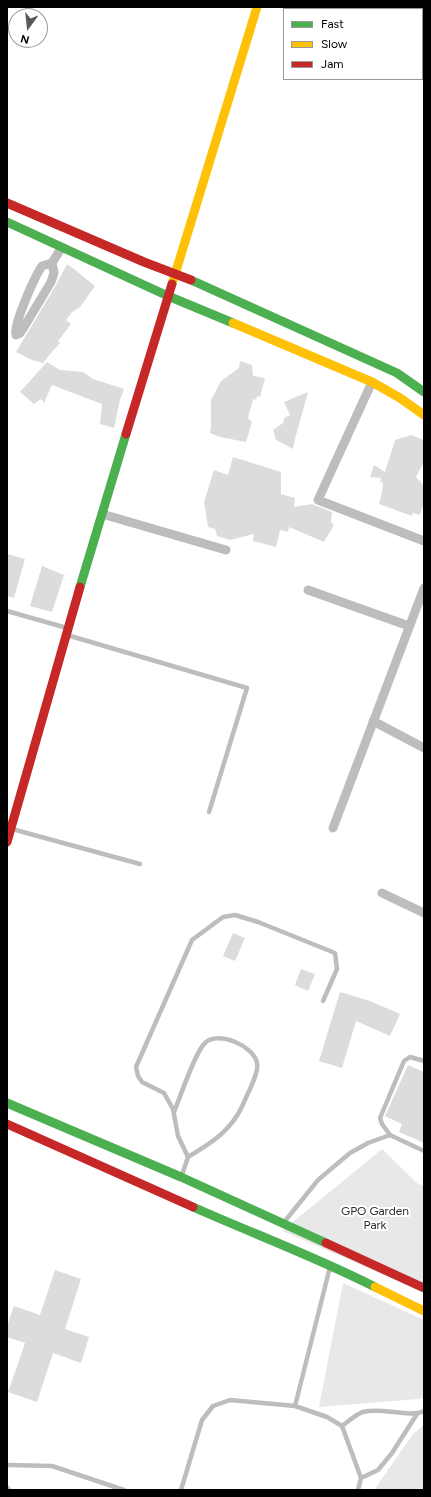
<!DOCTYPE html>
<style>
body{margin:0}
#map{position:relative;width:431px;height:1497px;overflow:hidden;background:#fff;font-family:Figtree,sans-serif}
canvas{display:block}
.frame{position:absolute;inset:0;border:8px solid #000;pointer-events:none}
.legend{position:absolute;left:283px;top:8px;width:140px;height:72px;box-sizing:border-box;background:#fff;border:1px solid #999;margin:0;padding:5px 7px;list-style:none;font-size:12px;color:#000}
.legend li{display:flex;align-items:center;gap:8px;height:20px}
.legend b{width:20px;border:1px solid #999}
.north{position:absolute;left:8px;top:8px;width:40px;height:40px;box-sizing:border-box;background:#fff;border:1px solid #999;border-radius:50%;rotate:195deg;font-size:11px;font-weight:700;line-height:16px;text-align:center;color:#000}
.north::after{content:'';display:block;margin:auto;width:14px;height:18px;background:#595959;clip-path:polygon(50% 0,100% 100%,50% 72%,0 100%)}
</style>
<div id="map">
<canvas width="431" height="1497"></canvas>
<div class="frame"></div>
<ul class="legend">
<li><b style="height:5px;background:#4caf50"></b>Fast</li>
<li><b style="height:5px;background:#ffc107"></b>Slow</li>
<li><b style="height:5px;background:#c62828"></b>Jam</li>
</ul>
<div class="north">N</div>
</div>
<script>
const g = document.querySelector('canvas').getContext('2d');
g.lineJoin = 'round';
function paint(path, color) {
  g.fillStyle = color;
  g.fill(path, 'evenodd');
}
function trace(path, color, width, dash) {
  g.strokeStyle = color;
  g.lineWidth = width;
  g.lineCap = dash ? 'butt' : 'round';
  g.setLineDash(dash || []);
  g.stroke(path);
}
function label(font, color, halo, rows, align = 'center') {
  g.font = font + ' Figtree,sans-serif';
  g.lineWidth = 4;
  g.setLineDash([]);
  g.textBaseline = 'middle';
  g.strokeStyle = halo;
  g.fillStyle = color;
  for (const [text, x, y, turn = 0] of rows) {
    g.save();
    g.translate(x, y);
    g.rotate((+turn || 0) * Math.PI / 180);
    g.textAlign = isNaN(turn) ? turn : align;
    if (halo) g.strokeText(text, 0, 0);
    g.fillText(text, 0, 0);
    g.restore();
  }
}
const green = new Path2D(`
 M312,7H424V52L422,58V9H312Z
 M382,1149L418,1184L424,1186V1292L282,1231Z
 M343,1283L424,1320V1397L419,1399L319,1407Z
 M424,1425V1490H374L413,1434Z`);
const building = new Path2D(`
 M67,264L74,269L95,286L80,307L72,312L66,320L71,324L58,341L60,343L51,353L43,363L32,360L16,352L56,285Z
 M240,361L252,365L253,376L265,378L260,397L257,396L256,400L253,399L248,418L252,422L246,442L220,437L210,433L211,427V400L221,381L239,368Z
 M47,362L60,370L83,372L93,379L124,389L120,400L114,428L100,424L102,404L52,385L44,403L41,399L34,404L20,392Z
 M308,392L295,439L293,449L276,440L273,430L283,423L284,418L290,415L284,402Z
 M411,435L424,440V462L416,477L424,486V508H422L420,515L413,513L412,516L379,504L382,492L383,483L380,482L381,478L370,477L374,465L385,472L395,440Z
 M233,457L281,472V494L295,498L294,507L312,504L332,512L331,522L334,525L324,542L289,527L288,532L280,530L276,547L253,541L254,534L230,540L217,536L215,529L208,527L204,502L214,470L228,475Z
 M7,554L25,559L14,598L7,596Z
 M42,566L64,575L52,612L30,606Z
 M233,933L245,938L235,961L223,956Z
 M301,969L315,974L308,991L295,985Z
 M340,992L370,1001L400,1014L390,1036L356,1021L342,1068L319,1061Z
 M408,1065L424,1072V1143L399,1132L402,1124L385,1116Z
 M55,1270L81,1279L65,1329L89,1337L81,1363L53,1353L37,1402L8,1392L25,1343L7,1337V1326L14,1306L40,1315Z`);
const lane = new Path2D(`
 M7,611L67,628
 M67,635L247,688L209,812
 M12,829L140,864
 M174,1112C180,1098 195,1052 205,1043C218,1030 254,1046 257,1063C259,1070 253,1082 250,1089C246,1097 243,1106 238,1114C226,1134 208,1145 188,1157
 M390,1135L382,1124L380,1118L404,1061L410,1057L424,1061
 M182,1175L188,1157L178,1136L173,1109L164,1093L142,1082L138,1076L136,1067L192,940L223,917L235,915L258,922L335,953L337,969L323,1001
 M285,1221L318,1180L350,1153L368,1143L390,1135L424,1151
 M330,1267L295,1406L327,1417L342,1426
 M417,1414L392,1453L378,1470L361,1478L342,1426C348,1422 356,1414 363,1412C382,1407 409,1418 424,1411
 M7,1465L52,1466L124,1490
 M7,1487L9,1490
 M181,1490L202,1420L213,1406L230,1400L295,1406
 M358,1490L361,1478`);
const street = new Path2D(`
 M16,335C13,325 35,276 42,266L52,263L62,247
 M16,335L20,333L24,327L51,282L54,273L52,263
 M372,382L318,500L424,541
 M102,514L226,550
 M308,590L409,626
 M373,721L424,748
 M333,828L424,588
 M382,893L424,913`);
const fast = new Path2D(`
 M7,222L168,296L233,323
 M191,280L397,373L424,392
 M80,587L126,434
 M7,1103L181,1177L326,1243
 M193,1207C254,1234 316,1257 375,1287`);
const slow = new Path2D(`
 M172,284L257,7
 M233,323L372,382L400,398L424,415
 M375,1287L424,1311`);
const jam = new Path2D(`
 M7,203L144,262L191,280
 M126,434L172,284
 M7,842L80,587
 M7,1124L193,1207
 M326,1243L424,1288`);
const parkNames = [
 ["GPO Garden",375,1211],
 ["Park",375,1225]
];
paint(green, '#e8e8e8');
paint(building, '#dcdcdc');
trace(lane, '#bdbdbd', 4.5);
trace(street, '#bdbdbd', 9);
trace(fast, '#4caf50', 9);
trace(slow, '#ffc107', 9);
trace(jam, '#c62828', 9);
label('12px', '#2d2d2d', '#fff', parkNames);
</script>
